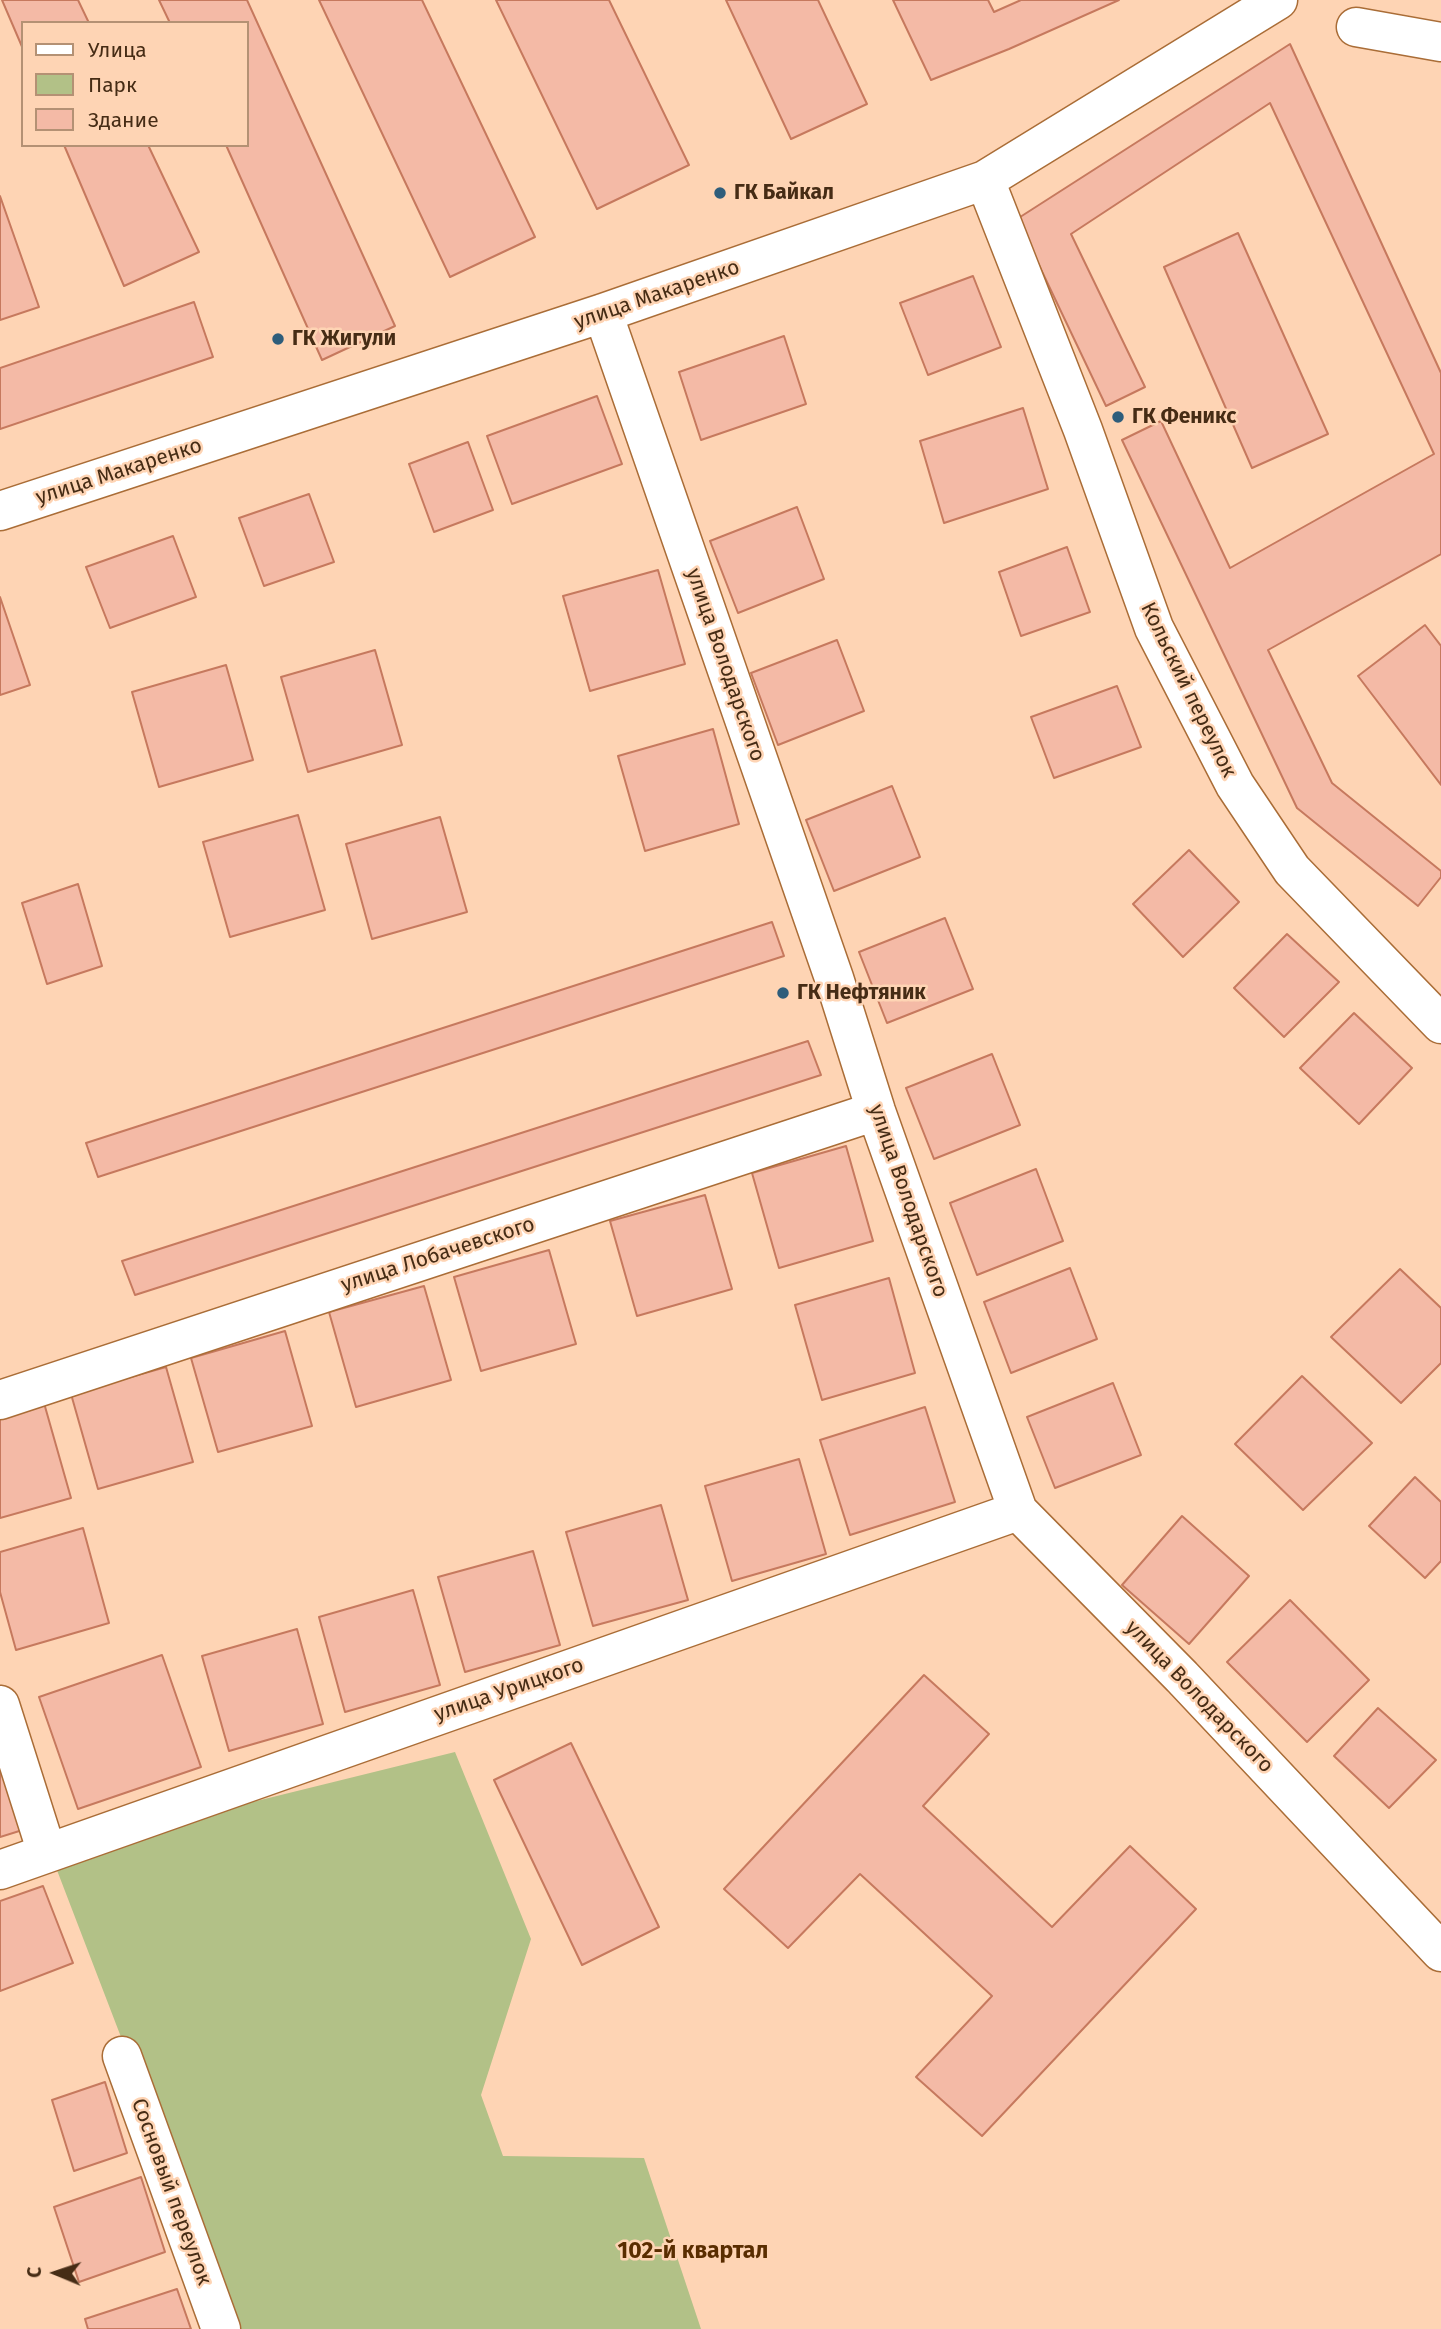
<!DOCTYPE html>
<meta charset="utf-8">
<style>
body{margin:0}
#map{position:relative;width:1441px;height:2329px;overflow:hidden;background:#fed4b4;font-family:"Fira Sans",sans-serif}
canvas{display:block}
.legend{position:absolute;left:21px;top:21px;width:228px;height:126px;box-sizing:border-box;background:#fed4b4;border:2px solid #b49174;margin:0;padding:9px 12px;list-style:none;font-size:21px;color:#462c15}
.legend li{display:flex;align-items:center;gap:14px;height:35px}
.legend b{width:35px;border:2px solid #b49174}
.north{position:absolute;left:21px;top:2238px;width:70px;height:70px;-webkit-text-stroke:5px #fed4b4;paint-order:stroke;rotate:272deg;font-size:19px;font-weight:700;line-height:28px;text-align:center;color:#462c15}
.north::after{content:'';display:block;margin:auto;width:24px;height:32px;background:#462c15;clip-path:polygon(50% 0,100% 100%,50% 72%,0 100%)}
</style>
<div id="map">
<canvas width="1441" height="2329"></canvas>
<ul class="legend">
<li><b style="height:9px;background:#fff"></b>Улица</li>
<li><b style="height:19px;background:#b2c187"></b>Парк</li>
<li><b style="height:19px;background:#f4baa6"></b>Здание</li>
</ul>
<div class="north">С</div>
</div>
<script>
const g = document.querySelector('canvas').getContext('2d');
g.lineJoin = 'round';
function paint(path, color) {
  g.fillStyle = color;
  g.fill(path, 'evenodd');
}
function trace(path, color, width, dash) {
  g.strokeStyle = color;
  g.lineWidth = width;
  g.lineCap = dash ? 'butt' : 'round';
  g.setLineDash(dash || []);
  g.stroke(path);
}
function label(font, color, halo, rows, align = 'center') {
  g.font = font + ' "Fira Sans",sans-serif';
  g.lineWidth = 5;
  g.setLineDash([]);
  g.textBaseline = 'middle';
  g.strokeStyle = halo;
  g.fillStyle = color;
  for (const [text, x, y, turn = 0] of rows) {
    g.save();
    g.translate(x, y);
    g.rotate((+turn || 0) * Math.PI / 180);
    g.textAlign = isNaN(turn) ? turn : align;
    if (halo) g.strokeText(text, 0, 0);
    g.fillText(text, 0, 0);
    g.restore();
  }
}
const green = new Path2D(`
 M455,1752L531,1939L481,2095L503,2156L644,2158L701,2329H233L50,1852Z`);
const building = new Path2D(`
 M2,0H78L89,23H23V49Z
 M159,0H247L395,326L322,360L226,145H247V23H170Z
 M319,0H422L535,237L450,277Z
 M496,0H609L689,165L597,209Z
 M726,0H818L867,104L791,139Z
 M893,0H988L994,12L1021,0H1119L1009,49L931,80Z
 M1290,44L1441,373V554L1268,650L1332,783L1441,871V877L1418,906L1297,808L1122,440L1161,421L1230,568L1434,454L1270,103L1071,234L1145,387L1106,406L1017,219Z
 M64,145H148L199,252L124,286Z
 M0,196L39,307L0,320Z
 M1238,233L1328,434L1252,468L1164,267Z
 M973,276L1001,347L928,375L900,303Z
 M194,302L213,357L0,429V368Z
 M784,336L806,404L701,440L679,372Z
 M597,396L622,464L512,504L487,436Z
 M1023,408L1048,489L944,523L920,441Z
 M468,442L493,510L434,532L409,464Z
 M309,494L334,562L264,586L239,518Z
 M797,507L824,579L738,613L710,541Z
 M173,536L196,597L110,628L86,567Z
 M1067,547L1090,612L1021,636L999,572Z
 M658,570L685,664L590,691L563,596Z
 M0,597L30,685L0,695Z
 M1425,625L1441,646V785L1358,676Z
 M837,640L864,711L778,745L751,673Z
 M375,650L402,745L308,772L281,677Z
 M226,665L253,760L159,787L132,692Z
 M1117,686L1141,747L1054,778L1031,717Z
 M713,729L739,824L645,851L618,756Z
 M892,786L920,857L834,891L806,820Z
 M298,815L325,910L230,937L203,842Z
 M440,817L467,912L372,939L346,844Z
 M1189,850L1239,902L1183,957L1133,904Z
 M78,884L102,966L47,984L22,903Z
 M945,918L973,989L887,1023L859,952Z
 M772,922L784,956L98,1177L86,1143Z
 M1287,934L1339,982L1284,1037L1234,988Z
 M1354,1013L1412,1068L1359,1124L1300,1068Z
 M808,1041L821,1075L135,1295L122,1261Z
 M992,1054L1020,1125L934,1159L906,1088Z
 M846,1146L873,1241L779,1268L752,1173Z
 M1036,1169L1063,1241L977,1275L950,1203Z
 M705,1195L732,1289L637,1316L610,1221Z
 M549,1250L576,1344L481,1371L454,1277Z
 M1070,1268L1097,1339L1011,1373L984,1302Z
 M1400,1269L1441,1308V1363L1401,1403L1331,1337Z
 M889,1278L915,1373L822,1400L795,1305Z
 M424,1286L451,1380L356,1407L329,1312Z
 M285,1331L312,1426L218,1452L191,1358Z
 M166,1367L193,1462L98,1489L71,1394Z
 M1302,1376L1372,1443L1303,1510L1235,1444Z
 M1113,1383L1141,1455L1055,1488L1027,1417Z
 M44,1403L71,1498L0,1518V1415Z
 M925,1407L955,1502L850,1535L820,1440Z
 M799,1459L826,1554L732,1581L705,1486Z
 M1415,1477L1441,1502V1561L1425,1578L1369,1526Z
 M661,1505L688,1600L593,1626L566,1532Z
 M1182,1516L1249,1576L1189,1644L1122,1585Z
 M83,1528L109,1623L16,1650L0,1592V1552Z
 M533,1551L560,1645L465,1672L438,1577Z
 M413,1590L440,1685L345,1712L319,1617Z
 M1290,1600L1369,1680L1307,1742L1227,1662Z
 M297,1629L323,1724L229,1751L202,1656Z
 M162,1655L201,1767L78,1809L39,1697Z
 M924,1675L989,1734L923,1806L1052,1927L1130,1846L1196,1909L982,2136L916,2077L992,1996L860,1874L788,1948L724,1889Z
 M1378,1708L1436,1760L1389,1808L1334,1756Z
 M571,1743L659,1927L582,1965L494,1780Z
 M0,1744L29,1828L0,1837Z
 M43,1886L73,1963L0,1991V1901Z
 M105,2082L127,2153L74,2171L52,2100Z
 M141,2177L165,2252L79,2282L54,2207Z
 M177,2289L191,2329H88L85,2319Z`);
const minor = new Path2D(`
 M1356,27L1441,42
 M985,180L1083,430L1154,628L1235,785L1292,870L1441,1024
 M603,313L834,978L876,1111L1018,1511L1182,1677L1441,1952
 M0,511L603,313L985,180L1278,0
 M0,1400L876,1111
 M0,1705L47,1853
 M0,1870L1018,1511
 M122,2056L221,2329`);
const markers = [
 [720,193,7,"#2e5d7b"],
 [278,339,7,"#2e5d7b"],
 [1118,417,7,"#2e5d7b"],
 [783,993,7,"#2e5d7b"]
];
const poiNames = [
 ["ГК Байкал",734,193],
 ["ГК Жигули",292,339],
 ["ГК Феникс",1132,417],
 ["ГК Нефтяник",797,993]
];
const streetNames = [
 ["улица Макаренко",657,295,-19],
 ["улица Макаренко",119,472,-18],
 ["улица Володарского",725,665,71],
 ["Кольский переулок",1188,690,64],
 ["улица Володарского",908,1201,71],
 ["улица Лобачевского",438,1255,-18],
 ["улица Урицкого",509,1690,-19],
 ["улица Володарского",1199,1697,46],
 ["Сосновый переулок",171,2192,70]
];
const neighbourhoodNames = [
 ["102-й квартал",693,2252]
];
paint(green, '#b2c187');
paint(building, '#f4baa6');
trace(building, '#c6795e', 2);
trace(minor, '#aa6d37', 41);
trace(minor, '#fff', 38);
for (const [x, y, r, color] of markers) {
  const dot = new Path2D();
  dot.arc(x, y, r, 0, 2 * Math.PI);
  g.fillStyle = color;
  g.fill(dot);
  trace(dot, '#fed4b4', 2.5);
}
label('bold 21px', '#462c15', '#fed4b4', poiNames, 'left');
label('21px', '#462c15', '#fed4b4', streetNames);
label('bold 23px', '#592d00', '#fed4b4', neighbourhoodNames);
</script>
